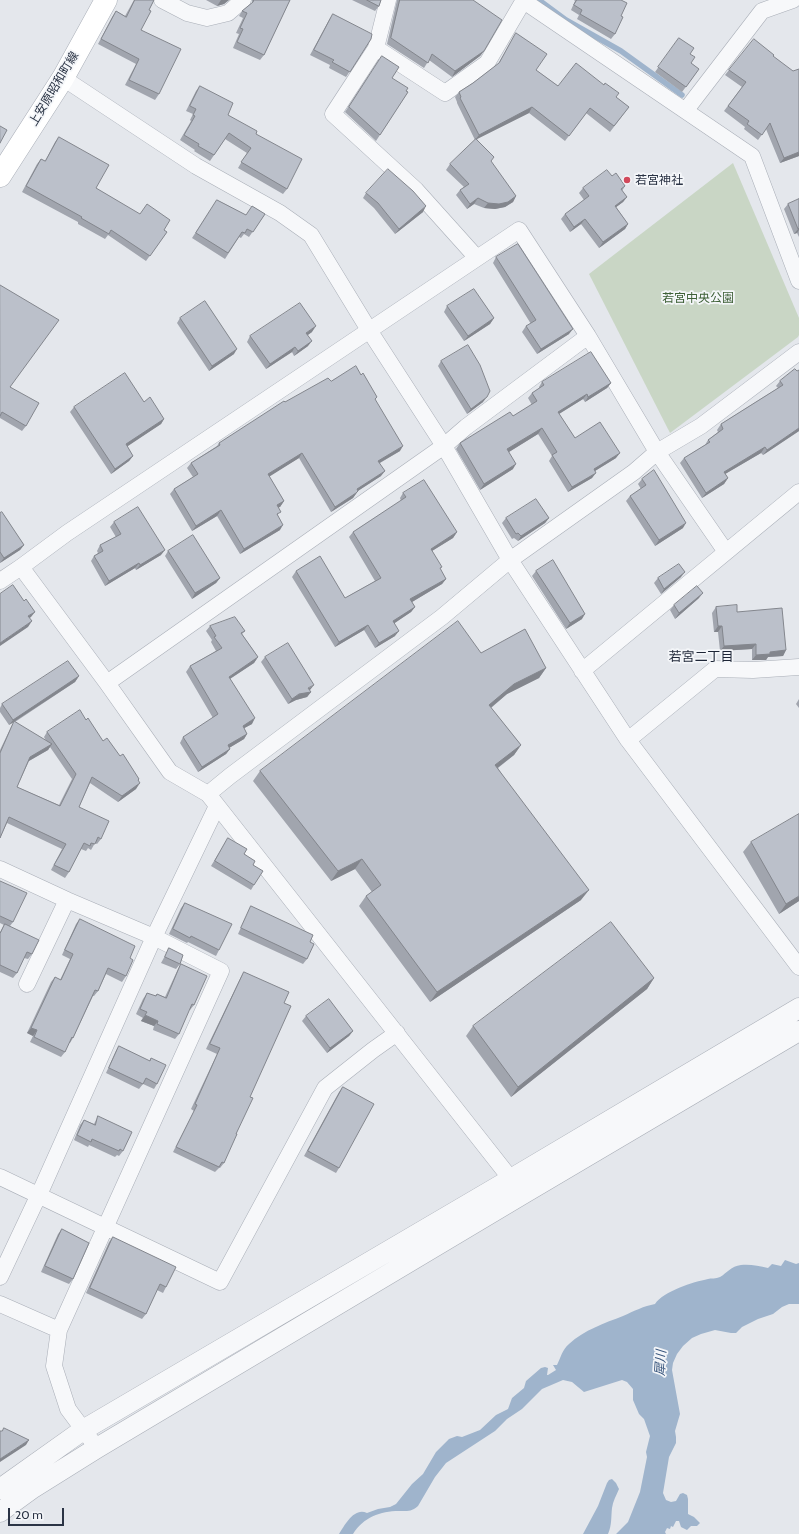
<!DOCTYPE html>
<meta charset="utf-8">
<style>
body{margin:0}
#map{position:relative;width:799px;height:1534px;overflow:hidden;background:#e4e7ec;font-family:Cabin,sans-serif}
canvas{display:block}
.scale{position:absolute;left:8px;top:1508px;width:56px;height:18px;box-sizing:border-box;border:2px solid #2b3445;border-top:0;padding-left:5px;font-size:12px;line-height:14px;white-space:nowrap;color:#2b3445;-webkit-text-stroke:3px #f4f6f9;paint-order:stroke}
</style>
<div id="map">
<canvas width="799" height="1534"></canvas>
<div class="scale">20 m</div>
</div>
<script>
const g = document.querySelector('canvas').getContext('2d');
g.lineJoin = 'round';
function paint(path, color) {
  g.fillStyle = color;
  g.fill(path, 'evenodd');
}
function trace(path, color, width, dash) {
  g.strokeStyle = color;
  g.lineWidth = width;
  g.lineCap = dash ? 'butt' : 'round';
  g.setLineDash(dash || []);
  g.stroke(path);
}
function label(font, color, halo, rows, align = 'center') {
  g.font = font + ' Cabin,"Noto Sans JP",sans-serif';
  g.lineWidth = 3.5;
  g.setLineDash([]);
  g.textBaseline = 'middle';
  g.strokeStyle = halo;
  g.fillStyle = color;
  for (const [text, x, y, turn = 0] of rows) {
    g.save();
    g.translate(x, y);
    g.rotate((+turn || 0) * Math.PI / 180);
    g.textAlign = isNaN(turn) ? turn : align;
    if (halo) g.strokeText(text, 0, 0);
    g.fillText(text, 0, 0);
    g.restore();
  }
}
const green = new Path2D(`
 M733,163L799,318V335L798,337L670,433L589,274Z`);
const water = new Path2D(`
 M785,1260L796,1264L799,1263V1304H789L782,1307L773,1314L758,1319L742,1327L736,1333H731L715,1330L701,1334L692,1338L683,1346L677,1354L673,1363L672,1370L680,1414L675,1431L676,1437V1443L669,1457L663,1493L666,1500L671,1502L676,1501L680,1494L683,1493L687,1495L688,1499V1514L694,1517L700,1523L697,1526H691L687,1530L681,1527L679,1521H676L673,1527L671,1526L670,1529L667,1528L665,1532L666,1534H616L628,1522L640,1492L647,1457L646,1452L650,1436L644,1419L639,1414L633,1400V1389L627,1382L622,1380L584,1392L572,1382L563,1380L542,1389L522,1409L507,1419L495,1431L446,1463L435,1477L418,1506C412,1511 409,1511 403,1511C383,1510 364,1516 353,1534H339C345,1525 354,1507 367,1513L378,1509L390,1507L396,1504L412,1484L423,1474L436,1452L449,1439L457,1436L462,1437L480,1430L496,1415L508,1409L512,1398L524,1388L526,1381L541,1368L545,1367L548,1368L547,1375H548L556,1370L553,1365H557C561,1357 562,1350 569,1344C584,1330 605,1323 623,1316C634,1311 644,1306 655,1304C664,1291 693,1282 708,1279C711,1278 716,1279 720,1277C727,1273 731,1266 741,1265C750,1264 759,1266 768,1268L772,1264L781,1266Z
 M612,1479L616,1483L619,1489C616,1496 613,1501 612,1508C611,1517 612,1525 608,1534H583L598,1506L607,1483L609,1480Z`);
const stream = new Path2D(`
 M539,0L566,20L621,51L682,95`);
const minor = new Path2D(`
 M162,0L187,13L207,18L228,13L243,0
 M388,0L376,48L333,114L416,190L477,258
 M527,0L528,4L752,156L799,281
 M376,48L445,93L487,63L524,0
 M63,78L196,166L280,213L311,235L369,330L444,446L510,560L628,740L799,967
 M686,110L762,11L793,0
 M21,567L107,683L170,772L208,794L518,1188
 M0,581L21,567L67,533L519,230L588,336L657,452L726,552
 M582,671L799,492
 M107,683L444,446L466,427L588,336
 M628,740L715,669L753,670L799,667
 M208,794L230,776L442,617L510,560L634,472L657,452L701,426L799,352
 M0,869L67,900L154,937L221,971L59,1330
 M27,984L67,900
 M0,1177L220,1282L325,1088L373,1050L397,1033
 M0,1277L42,1188L154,937L217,806
 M0,1304L59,1330L54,1366L68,1409L97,1448`);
const tertiary = new Path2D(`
 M0,1489L83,1430L511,1179L799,1008
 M0,1512L33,1488L97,1448L523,1194L799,1031`);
const secondary = new Path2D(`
 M0,176L63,78L106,0`);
const wall = new Path2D(`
 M134,0H154L149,10L141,30L159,94L155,100L125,85L136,64L98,44L112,17L116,11L125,16Z
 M206,0H229L224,4L217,6Z
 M252,0H290L264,55L260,60L233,48L239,34L236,33L243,18L239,16L242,11L252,3Z
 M352,0H381L379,6L375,11Z
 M397,0H473L484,51L480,56L452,77L429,60L424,68L387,44Z
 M574,0H621V16L615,34L611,39L577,19L579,15L571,10L575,1Z
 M333,14L371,39L346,77L329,68L330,65L310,55L329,20Z
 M516,33L536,70L558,86L616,97L629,107L610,132L586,113L565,141L529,113L477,139L491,162L516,196L513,202L505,207L495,209L484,208L474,204L467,209L456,195L460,190L464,187L446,170L450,164L475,140L457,103V102L455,97L459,92L473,83L498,64Z
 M679,38L690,54L691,63L699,69L682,92L655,72Z
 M382,56L392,78L408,92L376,141L345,112Z
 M773,56L799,156L780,163L766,129L758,140L744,129L745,127L724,111L742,87L725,75L729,70Z
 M200,86L228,115L256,134L287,189L283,194L238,168L247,153L225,139L210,161L194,151L195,150L180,140L191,121L190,120L193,114L186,111L196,91Z
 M59,137L96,188L167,232L146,261L108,235L105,239L78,224V222L22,192L37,164L41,159L45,161L55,142Z
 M612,176L625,186L622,191L627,197L623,202L616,207L628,224L625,229L599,248L581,224L570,232L561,219L565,214L584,200L579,193L583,188Z
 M366,193L423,212L395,234L374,208L363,198Z
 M799,199V237L797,233L794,234L784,209L788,204Z
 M217,200L246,215L265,214L249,237L244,234L241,238L239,237L225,259L192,238Z
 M496,257L569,334L537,354L522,332L526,326L531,324L493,263Z
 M0,285L11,387L26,426L22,431L0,418Z
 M447,306L494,318L490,324L464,341L444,312Z
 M180,318L234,354L209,371L177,323Z
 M312,332L308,335V346L294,356L292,352L266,369L247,342L250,336Z
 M441,361L483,402L467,414L438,366Z
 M795,369L799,431L763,455L761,453L725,474L728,478L724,484L702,498L680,463L684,458L705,445L708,440L718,432L717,430L721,424L778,388L776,386L780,381Z
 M361,375L377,397L375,400L400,451L380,463L381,476L358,491L353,498L331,512L299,458L269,476L284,501L280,507H278V516L280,530L240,554L217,516L192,531L170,494L174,489L193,477L187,468L191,463L217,446L219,443L285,402L331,381Z
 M542,382L611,383L607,388L585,402L583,399L559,414L575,438L616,458L595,471L592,478L568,492L549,461L552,456L538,434L509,452L513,469L480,490L456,449L460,443L513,416L532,405L528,398L532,393L539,388V387Z
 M144,402L164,419L161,424L127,446L133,456L129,461L111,474L70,412L74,407Z
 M642,479L683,528L655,546L626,501L630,496L641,489L638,484Z
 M403,493L457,532L453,538L432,551L440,569L446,579L442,584L412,602L415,607L411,612L394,623L395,636L375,648L364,630L335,647L292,577L296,571L345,598L375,581L349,537L353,532L401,501L400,498Z
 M0,513L24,545L20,550L0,563Z
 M506,518H549L545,523L518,541L514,538L512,539L502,523Z
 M114,522L161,555L136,570L135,568L105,586L91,561L94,556L98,553L97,551L100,545L116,537L110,527Z
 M168,551L220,578L216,583L192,599L165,556Z
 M536,571L582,619L566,629L532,576Z
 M681,577L661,594L654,583L658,578Z
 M699,598L675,619L670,610L674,605Z
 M716,607L737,612L786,650L783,656L768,657L766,660H752V649L720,651L718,632H714L712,613Z
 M210,626L245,631L242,634L258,657L254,663L230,679L252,724L244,728L247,734L244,739L229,748L230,749L226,754L198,772L180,743L183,737L213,718L186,672L190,666L216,651L211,642L212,640L206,631Z
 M481,653L546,668L539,678L507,694L491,708L521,745L514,755L498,768L581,900L430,1002L359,906L366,896L372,892L355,869L331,881L253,781L260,771Z
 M265,657L311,692L307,697L296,700L288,704L261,662Z
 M79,676L75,682L15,722L46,741L44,737L47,732L86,720L103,741L120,756L139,779L138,781L136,789L118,802L90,783L79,807L101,839L97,844L95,843L91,850L88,848L86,851L81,849L69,872L65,878L51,870L62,849L7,823L0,838V750L11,727L14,722L9,725L0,712V708L2,704ZM50,747L72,779L59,805L17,787L29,761L48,750Z
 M799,699V708L796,704Z
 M228,838L244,854L253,865L254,885L251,890L211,866Z
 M751,842L799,901L779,914L743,852Z
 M0,881L13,922L10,926L32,954L28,959L24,958L17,973L13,978L0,972V932L4,925L0,923Z
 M185,903L219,950L216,956L188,942L187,943L169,934L181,908Z
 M251,906L310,942L307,959L303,964L238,934L248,912Z
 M80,919L130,958L126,976L122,982L106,974L98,991L94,996H93L73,1038L70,1043H69L65,1052L61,1057L30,1042L33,1036L27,1033L51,982L55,977L60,980L70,959L62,955L76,924Z
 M169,948L180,964L176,969L161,963L166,954Z
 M181,964L194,1005L190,1010H189L179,1034L175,1039L153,1030L154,1026L141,1021L143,1018L136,1014L143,999L147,993L155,996L157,994L165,997L178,969Z
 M244,972L284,1003L236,1134L224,1163L220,1168H219L215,1172L173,1152L194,1111L191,1109L217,1054L206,1049L241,977Z
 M654,978L647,989L511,1097L466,1036L473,1026Z
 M306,1016L353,1031L349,1036L327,1053L302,1021Z
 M119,1046L149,1061L151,1058L157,1084L154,1089L143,1084L139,1089L106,1073L116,1051Z
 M343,1087L339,1168L336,1173L304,1156L339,1092Z
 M98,1116L123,1151L119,1156L117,1155L115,1157L89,1145L88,1147L74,1140L80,1125L84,1120L94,1124Z
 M62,1229L73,1279L69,1284L41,1272L58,1234Z
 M113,1237L166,1287L163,1293L157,1290L146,1314L142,1319L86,1293L109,1242Z`);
const shadedWall = new Path2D(`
 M221,0H229L224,4L217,6Z
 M484,51L480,56L452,77L455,71Z
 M532,107L529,113L475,140L479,135Z
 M799,152V156L780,163L784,158Z
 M516,196L513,202L505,207L495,209L484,208L488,203Z
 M627,197L623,202L611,211L615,206Z
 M478,198L474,204L467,209L470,204Z
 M426,206L423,212L395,234L399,229Z
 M585,219L581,224L570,232L574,227Z
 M628,224L625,229L599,248L603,242Z
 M799,228V230L797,233L794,234L798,229Z
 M494,318L490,324L464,341L468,336Z
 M316,326L312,332L303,338L306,333Z
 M573,329L569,334L537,354L541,349Z
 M312,341L308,346L294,356L298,351Z
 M295,347L292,352L266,369L270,364Z
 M237,349L234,354L209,371L212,366Z
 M611,383L607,388L585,402L588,397Z
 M587,394L583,399L554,417L558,412Z
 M487,397L483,402L467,414L471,409Z
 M164,419L161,424L122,450L126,444Z
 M542,428L538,434L504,455L507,449Z
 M799,428V431L763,455L767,450Z
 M403,446L400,451L374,466L378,461Z
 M765,447L761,453L720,477L724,472Z
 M302,453L299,458L264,480L268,474Z
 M620,453L616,458L590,474L594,469Z
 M133,456L129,461L111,474L115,469Z
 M516,464L513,469L480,490L484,484Z
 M385,471L381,476L353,494L357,489Z
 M596,473L592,478L568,492L572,487Z
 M728,478L724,484L702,498L706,493Z
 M358,491L353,498L331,512L335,507Z
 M284,501L280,507L273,510L277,505Z
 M221,510L217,516L192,531L196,526Z
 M549,518L545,523L518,541L521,536Z
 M686,523L683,528L655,546L659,540Z
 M283,525L280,530L240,554L244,549Z
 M457,532L453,538L427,554L431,549Z
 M24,545L20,550L0,563L4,558Z
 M165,550L161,555L136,570L140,565Z
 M139,563L135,568L105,586L109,581Z
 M685,572L681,577L661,594L664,589Z
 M220,578L216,583L192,599L195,593Z
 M446,579L442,584L407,605L410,599Z
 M703,593L699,598L675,619L679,613Z
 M415,607L411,612L389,627L393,621Z
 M35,612L31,617L25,622L28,616Z
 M585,614L582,619L566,629L570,623Z
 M32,621L28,627L0,646V643Z
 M368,625L364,630L335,647L339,642Z
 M718,626H722L718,632H714Z
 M399,631L395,636L375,648L379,643Z
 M756,644L752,649L720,651L724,646Z
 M786,650L783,656L768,657L766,660H752L756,655L770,652Z
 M258,657L254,663L225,682L229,677Z
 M546,668L539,678L507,694L482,715L489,705L514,684Z
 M79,676L75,682L9,725L13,720Z
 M314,685L310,690L306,693L311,692L307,697L296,700L288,704L292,699Z
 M255,718L252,724L239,731L243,726Z
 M247,734L244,739L224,751L228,745Z
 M52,744L48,750L27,762L30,757Z
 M521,745L514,755L488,775L495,765Z
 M230,749L226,754L198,772L202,767Z
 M140,783L136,789L118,802L122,796Z
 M362,859L355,869L331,881L338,871Z
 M589,890L581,900L430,1002L437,992Z
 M799,896V901L779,914L786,904Z
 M654,978L647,989L511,1097L518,1087Z
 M145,1015L158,1021L154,1026L141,1021Z
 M31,1028L37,1030L33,1036L27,1033Z
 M353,1031L349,1036L327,1053L330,1048Z
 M29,1440L26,1445L0,1462V1459Z`);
const building = new Path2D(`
 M135,0H154L149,10L151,11L141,30L181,49L159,94L129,80L139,59L101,39L116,11L126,17Z
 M254,0H290L264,55L237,42L243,29L240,28L247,13L242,11L253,2Z
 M367,0H381L379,6Z
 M400,0H473L502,20L484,51L455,71L432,54L428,63L391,38Z
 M577,0H621L627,3L621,16L623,17L615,34L580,14L582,10L574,5Z
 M333,14L372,34L371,39L350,72L332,62L334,60L314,50Z
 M516,33L547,54L536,70L558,86L576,63L604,85L605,83L619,93L616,97L629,107L614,126L590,108L569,136L532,107L479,135L460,98L461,97L459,92L473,83L499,63Z
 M679,38L694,48L690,54L695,57L691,63L699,69L686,87L658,67Z
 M754,39L774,55L773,56L793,71L799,69V152L784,158L770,123L762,135L747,124L749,121L728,106L746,82L729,70Z
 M382,56L399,67L392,78L408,88L406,91L408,92L380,135L349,107Z
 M200,86L233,103L228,115L257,131L256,134L302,159L287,189L241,162L251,148L229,133L214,155L198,146L199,144L184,135L195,116L193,115L196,109L190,106Z
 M0,126L7,130L0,143Z
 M59,137L109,165L96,188L140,214L147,204L170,220L164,230L167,232L150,256L111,230L109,234L81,218L82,217L26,186L41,159L45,161Z
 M476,139L494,157L491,161L516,196L508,202L499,204L488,203L478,198L470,204L460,190L469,184L450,164Z
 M388,169L413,191L426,206L399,229L378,203L366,193Z
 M607,170L612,176L616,173L625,186L621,189L627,197L615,206L628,224L603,242L585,219L574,227L565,214L589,196L583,188Z
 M799,199V228L798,229L788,204Z
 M217,200L246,215L252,206L265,214L253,232L247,229L245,233L242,232L228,253L196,233Z
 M518,244L573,329L541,349L526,326L536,320L496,257Z
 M0,285L59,320L10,387L39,403L26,426L2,412L0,416Z
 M474,289L494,318L468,336L447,306Z
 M205,301L237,349L212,366L180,318Z
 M300,303L316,326L306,333L312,341L298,351L295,347L270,364L250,336Z
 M468,345L480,365L490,391L487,397L471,409L441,361Z
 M591,352L611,383L588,397L587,394L558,412L575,438L600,422L620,453L594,469L596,473L572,487L552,455L557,452L542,428L507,449L516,464L484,484L460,443L510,412L513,416L537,401L532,393L544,385L542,382Z
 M356,366L361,375L363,373L377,397L375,399L403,446L378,461L385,471L357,489L358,491L356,493L335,507L302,453L268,474L284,501L277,505L281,512L277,514L283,525L244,549L221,510L196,526L174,489L198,474L191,463L220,445L219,443L284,401L285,402L328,378L331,381Z
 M795,369L797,371L799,370V428L767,450L765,447L724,472L728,478L706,493L684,458L710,442L708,440L723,429L721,424L783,385L780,381Z
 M125,373L144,402L150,397L164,419L126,444L133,456L115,469L74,407Z
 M654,470L686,523L659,540L630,496L646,485L642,479Z
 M424,480L457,532L431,549L442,567L440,568L446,579L410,599L415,607L393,621L399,631L379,643L368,625L339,642L296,571L320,556L345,598L381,578L353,532L406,497L403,493Z
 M536,499L549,518L521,536L518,533L516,534L506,518Z
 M138,507L165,550L140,565L139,563L109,581L94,556L103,551L100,545L121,534L114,522Z
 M2,512L24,545L4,558L0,552V513Z
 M193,535L220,578L195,593L168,551Z
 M553,560L585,614L570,623L536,571Z
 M679,564L685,572L664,589L658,578Z
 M13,585L24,601L26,599L35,612L28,616L32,621L0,643V594Z
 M697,586L703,593L679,613L674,605Z
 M737,605V612L782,608L786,650L770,652V654L756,655V644L724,646L722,626H718L716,607Z
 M235,617L245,631L241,633L258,657L229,677L255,718L243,726L247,734L228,745L230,749L202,767L183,737L218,714L190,666L222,648L214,637L216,636L210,626Z
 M458,621L481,653L525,629L546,668L514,684L489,705L521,745L495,765L589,890L437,992L366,896L381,885L362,859L338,871L260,771Z
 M288,643L314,685L308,688L311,692L299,694L292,699L265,657Z
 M68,661L79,676L13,720L2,704Z
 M80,710L86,720L88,718L103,741L107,738L120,756L123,754L139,779L138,780L140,783L122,796L92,777L79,807L109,821L101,839L98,837L95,844L91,843L90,846L84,843L69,872L54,865L66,844L9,817L0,838V753L14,721L52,744L30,757L17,787L60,806L76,774L47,732Z
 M799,814V896L786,904L751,842Z
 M228,838L247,849L244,854L255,861L253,865L263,871L254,885L215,861Z
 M0,881L27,893L13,922L0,916Z
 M185,903L232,924L219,950L191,936L190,938L173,929Z
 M251,906L313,935L310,942L314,944L307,959L241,928Z
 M80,919L135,946L130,958L133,960L126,976L108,968L98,991L95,990L73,1038L72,1037L65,1052L34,1037L37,1030L31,1028L55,977L61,980L73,954L65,950Z
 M611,922L654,978L518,1087L473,1026Z
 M5,924L39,940L32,954L27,952L17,973L0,965V934Z
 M169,948L183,955L180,964L165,957Z
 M181,964L207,976L194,1005L192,1004L179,1034L157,1024L158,1021L145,1015L147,1012L140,1009L147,993L156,996L157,994L166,998Z
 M244,972L289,992L284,1003L291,1006L250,1097L253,1098L236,1134H237L224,1163L222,1162L219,1167L176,1147L197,1105L195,1104L220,1048L210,1044Z
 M329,999L353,1031L330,1048L306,1016Z
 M119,1046L150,1061L151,1058L166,1065L157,1084L146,1078L143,1084L109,1068Z
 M343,1087L374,1104L339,1168L308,1151Z
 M98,1116L132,1132L123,1151L120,1149L119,1151L92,1139L91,1142L77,1135L84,1120L95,1125Z
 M62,1229L89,1243L73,1279L45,1266Z
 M113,1237L176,1267L166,1287L160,1284L146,1314L90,1288Z
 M4,1428L29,1440L0,1459V1431H2Z`);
const markers = [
 [627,180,4,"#d1495b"]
];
const streetNames = [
 ["上安原昭和町線",54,89,-59]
];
const poiNames = [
 ["若宮神社",635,180]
];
const parkNames = [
 ["若宮中央公園",698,298]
];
const neighbourhoodNames = [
 ["若宮二丁目",701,657]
];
const waterNames = [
 ["犀川",661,1363,-86]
];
paint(green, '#c9d6c5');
paint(water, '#9fb4cc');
trace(stream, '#9fb4cc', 5.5);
trace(minor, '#a9aeb7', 17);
trace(tertiary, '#a9aeb7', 21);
trace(secondary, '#a9aeb7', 23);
trace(minor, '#f7f8fa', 16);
trace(tertiary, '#f7f8fa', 20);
trace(secondary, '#fff', 22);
paint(wall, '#a1a5ae');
paint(shadedWall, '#83868d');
paint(building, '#bbc0ca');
trace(building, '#83868d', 1);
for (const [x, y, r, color] of markers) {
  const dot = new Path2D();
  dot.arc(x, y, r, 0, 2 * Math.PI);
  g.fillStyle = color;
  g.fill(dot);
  trace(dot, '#f4f6f9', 1.5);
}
label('12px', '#2b3445', '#f4f6f9', streetNames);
label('12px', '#2b3445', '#f4f6f9', poiNames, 'left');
label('12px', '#3f6138', '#f4f6f9', parkNames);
label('13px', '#1d2536', '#f4f6f9', neighbourhoodNames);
label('italic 13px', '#34527a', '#f4f6f9', waterNames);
</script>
